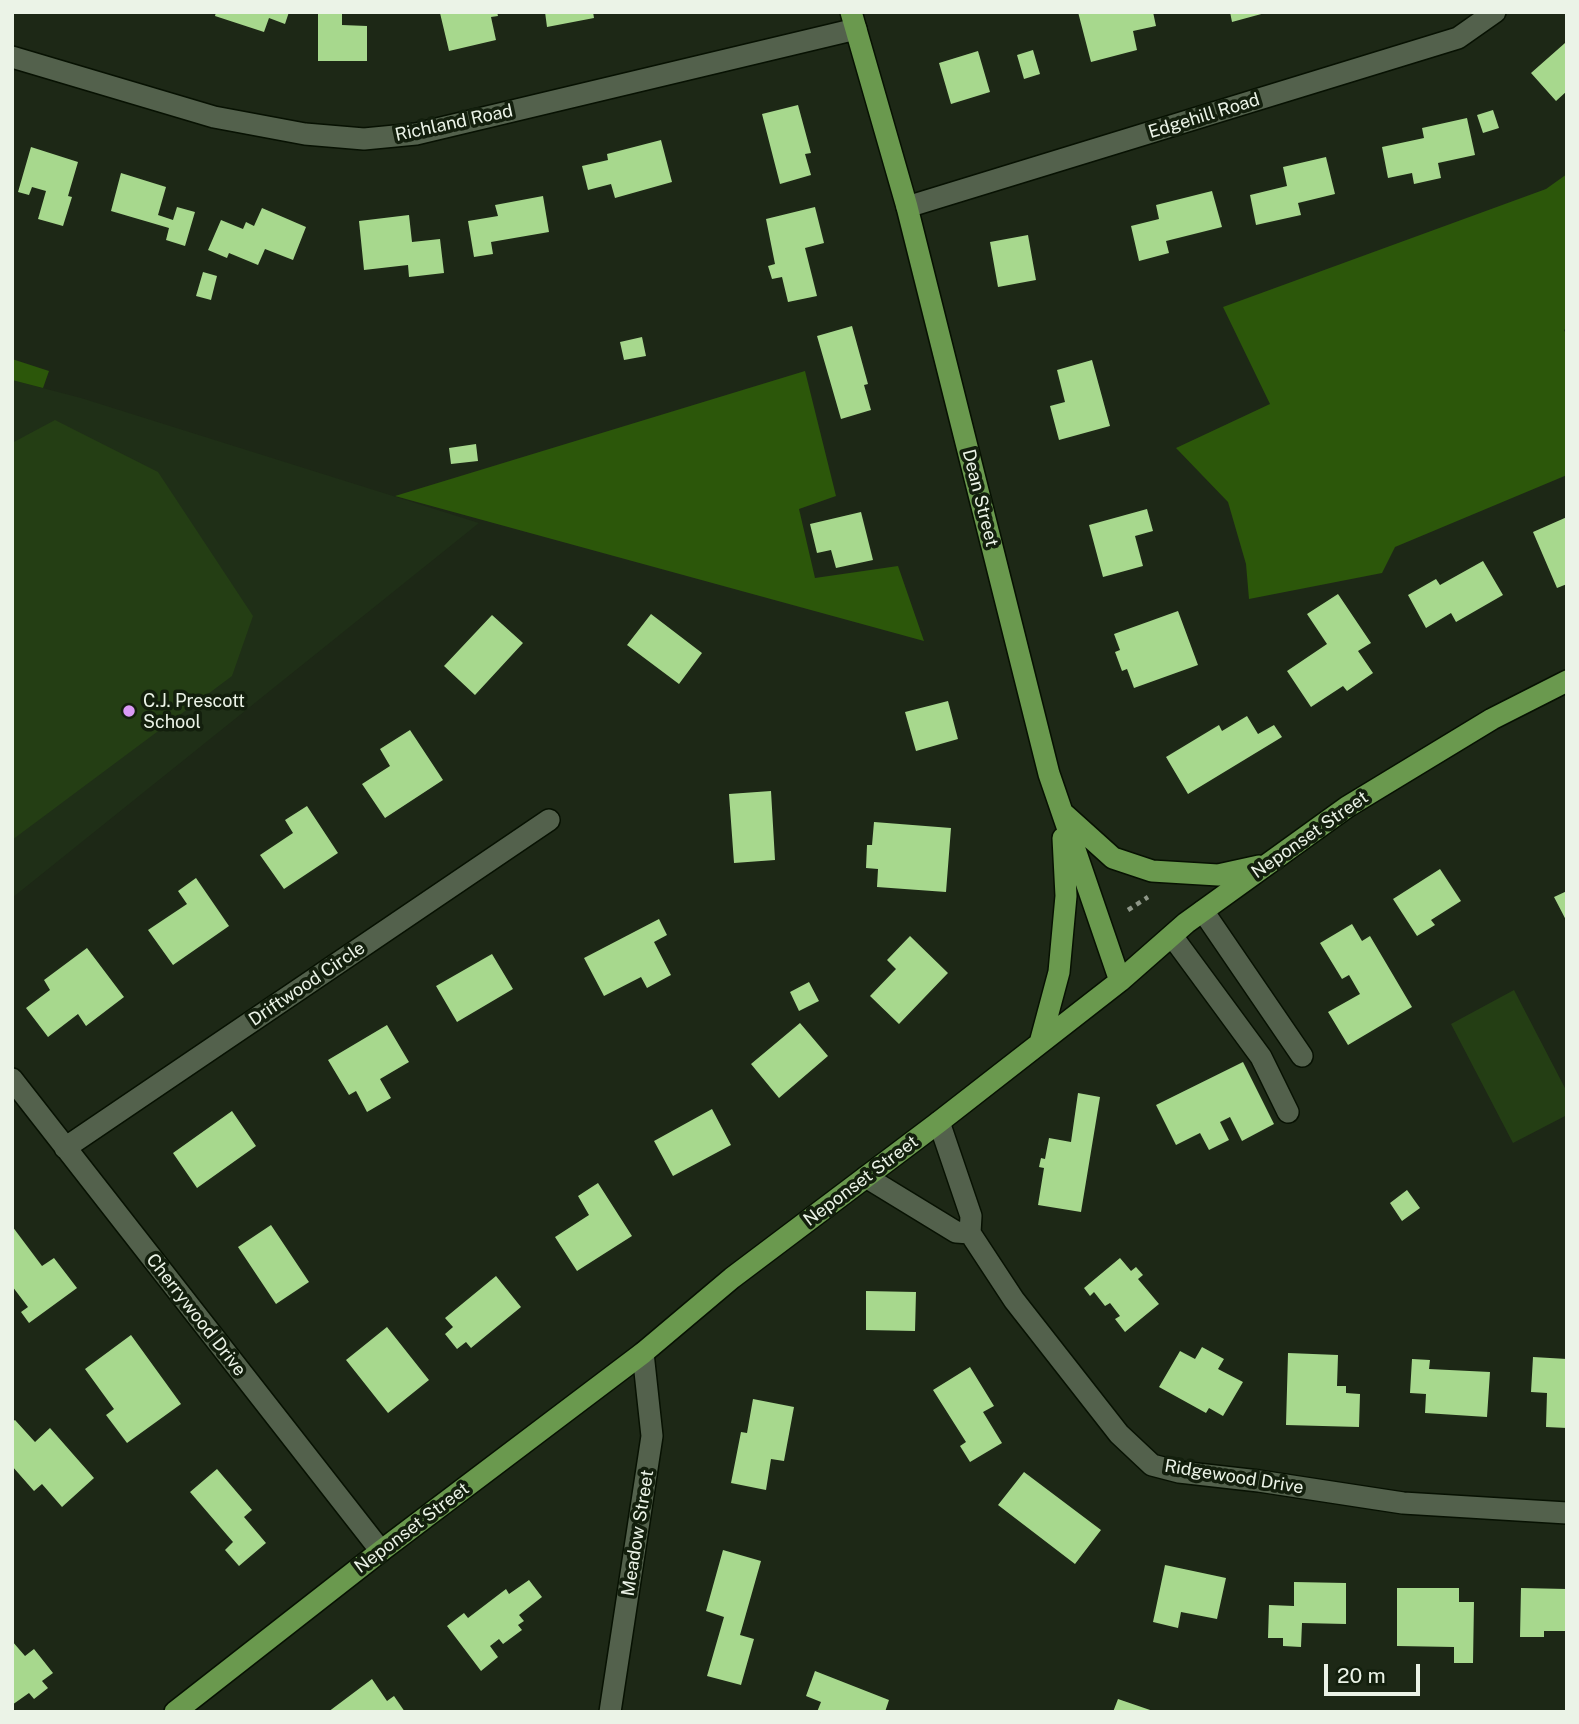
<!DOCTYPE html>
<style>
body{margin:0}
#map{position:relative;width:1579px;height:1724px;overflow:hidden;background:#1d2816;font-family:"Public Sans",sans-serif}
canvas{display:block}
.frame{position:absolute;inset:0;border:14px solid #ebf3e7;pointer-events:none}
.scale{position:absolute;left:1324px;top:1664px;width:96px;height:32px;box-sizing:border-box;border:4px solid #ebf3e7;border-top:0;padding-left:9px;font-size:21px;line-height:24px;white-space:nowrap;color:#ebf3e7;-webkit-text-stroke:5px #131f0d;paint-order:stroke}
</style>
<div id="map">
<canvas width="1579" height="1724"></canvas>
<div class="frame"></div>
<div class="scale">20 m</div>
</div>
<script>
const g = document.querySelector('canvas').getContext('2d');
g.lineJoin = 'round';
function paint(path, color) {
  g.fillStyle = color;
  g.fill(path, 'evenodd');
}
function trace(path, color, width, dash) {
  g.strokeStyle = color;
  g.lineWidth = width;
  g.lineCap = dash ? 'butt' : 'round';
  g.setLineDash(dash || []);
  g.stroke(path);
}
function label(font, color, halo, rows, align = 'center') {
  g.font = font + ' "Public Sans",sans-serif';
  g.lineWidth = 7;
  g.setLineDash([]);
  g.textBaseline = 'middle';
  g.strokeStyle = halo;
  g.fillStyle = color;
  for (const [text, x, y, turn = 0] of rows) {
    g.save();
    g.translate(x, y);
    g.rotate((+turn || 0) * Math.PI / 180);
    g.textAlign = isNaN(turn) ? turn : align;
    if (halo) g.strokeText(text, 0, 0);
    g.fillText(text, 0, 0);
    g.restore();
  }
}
const built = new Path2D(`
 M12,380L81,398L479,523L12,898Z`);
const green = new Path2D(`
 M55,420L158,472L253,616L232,676L12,840V443Z
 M1514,990L1567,1092V1115L1513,1143L1451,1024Z`);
const forest = new Path2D(`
 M1567,174V328L1564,330L1567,336V475L1395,547L1382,573L1249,599L1246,564L1228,502L1176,448L1270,404L1223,307L1546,189Z
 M12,359L49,371L43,388L12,380Z
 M805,371L836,496L799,509L815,578L898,566L924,641L395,496Z`);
const building = new Path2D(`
 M216,12H289L285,24L269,18L264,32L215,16Z
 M318,12H342V25L367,26V61H318Z
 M444,12H497L498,16L491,17L496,40L449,51L440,13Z
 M545,12H593L594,18L547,27Z
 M1078,12H1153L1156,26L1133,31L1137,50L1091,62Z
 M1230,12H1265V13L1232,22Z
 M1565,43L1567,45V91L1556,101L1531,73Z
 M1033,50L1040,74L1024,79L1017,55Z
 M978,51L990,92L951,104L939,63Z
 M798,105L811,153L805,154L811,175L780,184L762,114Z
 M1493,110L1499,128L1483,133L1477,115Z
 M1467,118L1475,155L1438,163L1441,178L1414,184L1412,173L1388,178L1382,147L1424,138L1422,128Z
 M661,140L672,182L615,198L611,184L588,190L582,166L608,160L607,154Z
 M31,147L78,162L68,196L72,197L63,226L38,219L46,191L32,187L29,195L18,192Z
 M1326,157L1335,194L1298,203L1301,215L1256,225L1250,195L1287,186L1283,167Z
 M121,173L166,187L158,215L173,220L177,207L195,212L185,246L166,240L169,228L111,211Z
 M1212,191L1222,227L1166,241L1169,253L1139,261L1131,226L1159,219L1156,205Z
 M543,196L549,232L491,242L493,254L474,257L468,221L498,216L495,205Z
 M815,207L824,243L805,248L817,296L788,302L782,277L772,279L768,266L775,264L766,219Z
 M262,208L306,227L293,260L265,249L258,265L229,253L227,258L208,250L221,220L243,229L246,222L254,226Z
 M409,215L412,242L440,239L444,273L409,277L408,265L364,270L359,221Z
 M1028,235L1036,280L998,287L990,242Z
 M203,272L217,276L211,300L196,296Z
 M852,326L868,384L864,385L871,410L841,419L817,336Z
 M642,337L646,356L624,360L620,342Z
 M1092,360L1110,426L1059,440L1050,406L1065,402L1057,370Z
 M476,444L478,461L451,464L449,448Z
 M1147,509L1153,531L1135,536L1143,566L1103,577L1089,525Z
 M861,512L873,560L836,568L831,550L817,553L810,524Z
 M1567,517V584L1557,588L1533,532Z
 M1483,561L1503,595L1456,622L1451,613L1426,628L1408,595L1436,579L1440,585Z
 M1338,594L1371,643L1358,651L1373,673L1347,691L1343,686L1311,707L1287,671L1327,644L1307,614Z
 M1178,611L1198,665L1134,688L1127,669L1122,671L1115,652L1120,650L1114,634Z
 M651,614L702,653L679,684L627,645Z
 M492,615L523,643L475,695L444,666Z
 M948,701L958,739L916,751L905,712Z
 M1247,716L1258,734L1274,725L1282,737L1188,794L1166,757L1219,725L1222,731Z
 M410,730L443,780L385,818L362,784L390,766L380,749Z
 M771,791L775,860L734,863L729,794Z
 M307,806L338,853L284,889L260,855L293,833L285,820Z
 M874,822L951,828L946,892L877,887L878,869L866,868L867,845H872Z
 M1440,869L1461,901L1431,920L1435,925L1417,936L1393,899Z
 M196,878L229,926L173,965L148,930L187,904L178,891Z
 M1567,891V922L1554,897Z
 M659,919L667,935L654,942L671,975L647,988L641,977L604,996L584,958Z
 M1352,924L1362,941L1370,936L1412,1007L1348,1045L1328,1012L1360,994L1349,975L1342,979L1320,943Z
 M910,936L948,973L899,1024L870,996L896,969L887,960Z
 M87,948L124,997L86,1026L78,1014L48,1037L26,1008L50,990L44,980Z
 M492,954L513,989L457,1022L436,986Z
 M809,982L819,1001L799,1011L790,992Z
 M800,1023L828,1056L779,1098L751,1064Z
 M387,1025L409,1062L380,1079L391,1098L367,1112L356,1091L349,1095L328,1060Z
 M1243,1062L1274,1124L1242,1141L1230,1117L1220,1122L1229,1140L1209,1150L1200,1133L1176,1145L1156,1105Z
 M1078,1093L1100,1097L1081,1212L1038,1205L1044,1168L1039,1167L1041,1158L1045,1159L1049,1138L1071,1142Z
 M712,1109L731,1145L673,1176L654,1141Z
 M232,1111L256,1146L197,1188L173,1153Z
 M598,1183L632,1236L577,1271L555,1237L589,1215L578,1196Z
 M1407,1190L1420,1208L1402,1221L1390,1203Z
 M271,1225L309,1282L276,1304L238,1247Z
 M12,1226L42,1266L54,1258L77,1288L29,1323L21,1312L28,1307L12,1286Z
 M1120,1258L1131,1271L1136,1267L1143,1275L1138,1279L1159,1304L1125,1332L1115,1319L1120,1316L1110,1303L1105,1306L1094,1292L1090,1296L1084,1288Z
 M496,1276L521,1307L471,1348L466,1342L457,1349L445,1334L453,1327L445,1318Z
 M866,1291L916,1292L915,1331L866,1330Z
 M387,1327L429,1380L388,1413L346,1360Z
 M131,1335L181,1404L127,1443L106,1415L114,1409L85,1369Z
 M1202,1347L1224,1359L1218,1369L1243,1382L1223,1416L1209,1408L1206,1413L1159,1387L1180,1351L1195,1359Z
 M1288,1353L1338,1355L1337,1386H1346V1393L1360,1394L1359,1427L1286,1425Z
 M1533,1357L1567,1359V1428L1546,1427L1547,1393L1531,1392Z
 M1412,1359L1430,1360L1429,1369L1490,1372L1487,1417L1425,1413L1426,1394L1410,1393Z
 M970,1367L994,1406L983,1412L1002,1443L970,1462L960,1446L966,1442L933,1390Z
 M753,1399L794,1407L784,1461L771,1459L766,1490L731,1483L741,1432L747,1433Z
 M15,1420L35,1442L50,1428L94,1478L62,1507L42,1484L34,1491L12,1466V1422Z
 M217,1469L252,1510L244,1517L266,1543L239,1566L225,1550L233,1542L190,1492Z
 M1024,1472L1101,1530L1075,1564L998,1505Z
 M723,1550L761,1561L740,1635L754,1639L741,1685L707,1676L724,1617L706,1611Z
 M1165,1565L1226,1578L1217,1619L1181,1612L1178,1628L1153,1622Z
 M529,1580L542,1597L519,1615L524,1621L518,1625L522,1630L503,1644L499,1639L490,1646L498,1657L481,1671L447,1626L464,1613L468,1618L506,1589L509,1594Z
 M1294,1582L1346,1583V1624L1302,1623L1301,1647L1283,1646V1638H1268L1269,1605L1294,1606Z
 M1397,1588H1459V1602H1474L1473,1663H1454V1647L1397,1646Z
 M1521,1588L1567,1589V1631H1544V1637H1520Z
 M12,1641L25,1656L34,1649L53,1673L42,1681L48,1688L34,1699L29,1693L12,1705Z
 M815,1671L889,1700L885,1712H817L821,1702L806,1696Z
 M372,1679L387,1701L394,1696L405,1712H328Z
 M1118,1699L1153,1711V1712H1113Z`);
const path = new Path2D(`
 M1128,910L1148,897`);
const minor = new Path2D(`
 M12,57L214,117L305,134L364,139L416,134L856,29
 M907,207L1458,38L1495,12
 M1203,911L1302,1056
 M1172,936L1261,1057L1288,1112
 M12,1079L381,1551
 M65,1148L549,820
 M866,1177L956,1232L970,1233L971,1216L939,1122
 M970,1233L1014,1300L1119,1434L1152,1465L1179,1472L1259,1481L1403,1503L1567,1513
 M610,1712L652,1436L643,1353`);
const major = new Path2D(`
 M851,12L907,207L1049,774L1120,981
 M1063,813L1113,858L1152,871L1218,875L1259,866
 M1040,1043L1059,972L1066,896L1063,838
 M175,1712L381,1551L643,1353L732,1278L939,1122L1120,981L1186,923L1347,807L1492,719L1567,681`);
const markers = [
 [129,711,7,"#da9af6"]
];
const streetNames = [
 ["Edgehill Road",1204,116,-17],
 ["Richland Road",454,123,-12],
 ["Dean Street",980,498,76],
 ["Neponset Street",1310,835,-35],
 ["Driftwood Circle",307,984,-34],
 ["Neponset Street",861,1181,-37],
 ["Cherrywood Drive",196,1315,52],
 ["Ridgewood Drive",1234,1477,9],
 ["Neponset Street",412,1528,-37],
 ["Meadow Street",638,1533,-81]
];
const poiNames = [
 ["C.J. Prescott",143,701],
 ["School",143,722]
];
paint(built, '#1f2f17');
paint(green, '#243e14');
paint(forest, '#2c570a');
paint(building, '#a7d88d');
trace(minor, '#071102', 24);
trace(major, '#071102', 24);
trace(path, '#8e9788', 4.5, [5, 5]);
trace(minor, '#53614c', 21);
trace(major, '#6a994e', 21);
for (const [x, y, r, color] of markers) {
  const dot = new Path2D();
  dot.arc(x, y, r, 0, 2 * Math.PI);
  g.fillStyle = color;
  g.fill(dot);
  trace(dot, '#131f0d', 2.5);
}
label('18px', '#ebf3e7', '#131f0d', streetNames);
label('18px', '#ebf3e7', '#131f0d', poiNames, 'left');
</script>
